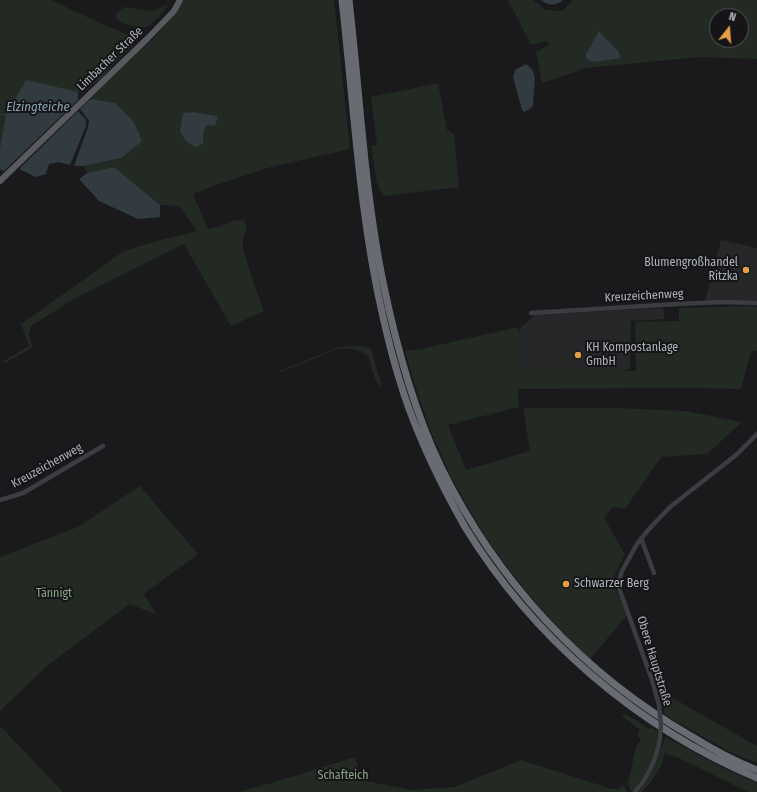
<!DOCTYPE html>
<meta charset="utf-8">
<style>
body{margin:0}
#map{position:relative;width:757px;height:792px;overflow:hidden;background:#1a1a1c;font-family:"Fira Sans Condensed",sans-serif}
canvas{display:block}
.north{position:absolute;left:709px;top:8px;width:40px;height:40px;box-sizing:border-box;background:#151517;border:1px solid #525459;border-radius:50%;rotate:17deg;font-size:11px;font-weight:700;line-height:16px;text-align:center;color:#aeb3bb}
.north::after{content:'';display:block;margin:auto;width:14px;height:18px;background:#e79f47;clip-path:polygon(50% 0,100% 100%,50% 72%,0 100%)}
</style>
<div id="map">
<canvas width="757" height="792"></canvas>
<div class="north">N</div>
</div>
<script>
const g = document.querySelector('canvas').getContext('2d');
g.lineJoin = 'round';
function paint(path, color) {
  g.fillStyle = color;
  g.fill(path, 'evenodd');
}
function trace(path, color, width, dash) {
  g.strokeStyle = color;
  g.lineWidth = width;
  g.lineCap = dash ? 'butt' : 'round';
  g.setLineDash(dash || []);
  g.stroke(path);
}
function label(font, color, halo, rows, align = 'center') {
  g.font = font + ' "Fira Sans Condensed",sans-serif';
  g.lineWidth = 4;
  g.setLineDash([]);
  g.textBaseline = 'middle';
  g.strokeStyle = halo;
  g.fillStyle = color;
  for (const [text, x, y, turn = 0] of rows) {
    g.save();
    g.translate(x, y);
    g.rotate((+turn || 0) * Math.PI / 180);
    g.textAlign = isNaN(turn) ? turn : align;
    if (halo) g.strokeText(text, 0, 0);
    g.fillText(text, 0, 0);
    g.restore();
  }
}
const built = new Path2D(`
 M721,240L757,248V301H705Z
 M663,308L665,319L631,321L630,368L626,371L519,369L518,330L521,329V326L524,325L534,315Z`);
const green = new Path2D(`
 M0,0H51L100,23L128,35L133,34L136,38L135,44L114,64L102,79L90,86L83,94L78,92L0,149Z
 M183,0H334L350,149L267,168L219,184L193,194L208,229L222,226L232,221L244,219L246,226V231L243,239V249L254,284L264,311L231,326L184,244L74,299L31,326L29,333L32,348L5,363L2,362L29,346L21,324L124,251L153,242L197,231L179,206L160,205L114,167L87,173L84,166L121,158L115,103L92,99H89L156,36L175,12ZM183,114L207,125L203,133V144Z
 M508,0H533L545,10L562,11L571,2L572,0H757V59L699,57L586,68L542,83L536,52L549,45L547,41L531,45ZM717,16H741V40H717ZM599,31L607,39L612,47L586,54Z
 M167,5L168,6C162,13 155,22 148,26C142,29 122,25 118,20C116,18 116,17 116,14L120,10L125,7L152,11Z
 M438,83L447,130L454,134L459,187L384,196L377,184L371,146L377,145L371,97Z
 M752,306L757,307V351H751L741,389L687,388L518,389L519,407L448,425L466,470L530,451L523,408H616L685,411L742,422L707,454L661,457L625,509L613,507L604,518L625,554L612,581L627,615L590,659C539,611 494,556 461,495C453,482 447,468 441,454C437,444 431,434 428,423C419,399 412,375 405,351L421,349L518,327L520,369H582L636,371L635,322L679,321V308Z
 M342,347C352,346 363,345 371,349L382,387L380,386L375,379L369,358C362,347 342,347 331,351C325,353 319,357 314,359C302,364 290,368 278,373L279,371L315,357L331,350Z
 M140,486L198,554L144,594L157,615L130,604L49,664L0,711V557L78,527Z
 M664,693L757,746V763L728,751L665,715L659,694Z
 M624,714L634,719L649,729L650,727L658,731C656,759 649,769 634,791L630,790L628,783L636,746L637,744L640,742V738L637,735L640,730L622,716Z
 M0,726L5,731L63,792H0Z
 M665,737L725,769L757,783V792H748L677,757L665,753L661,766L650,783L642,792H639C652,773 658,758 665,737Z
 M355,757L361,780L411,790L454,787L521,760L612,789H619L621,786H624L627,792H237L268,784Z`);
const water = new Path2D(`
 M541,0H563C556,6 548,6 541,0Z
 M599,31L618,51L620,58L615,59L593,62L586,58V54Z
 M526,64L532,69L535,77L533,106L530,109L524,112L522,110L513,77L515,70Z
 M26,80L78,92V100L4,171L0,169V149L6,115Z
 M92,99L115,103L133,121L142,141L121,158L84,166H74L88,127L89,121L80,109L89,100Z
 M78,111L86,120V126L70,165L59,162L49,164L46,174L36,177L19,169Z
 M193,112L218,116L215,126L207,125L203,133V144L195,147L186,141L180,132L183,113Z
 M114,167L160,205V217L138,219L99,201L79,179L87,173Z`);
const stream = new Path2D(`
 M0,114L6,115`);
const minor = new Path2D(`
 M531,313L677,304L724,302L757,303
 M0,500L23,493L103,446
 M641,538L654,573
 M659,705L652,680L619,588V581L622,571L637,544L649,529L670,507L736,455L757,434
 M635,792C648,777 657,757 660,738`);
const major = new Path2D(`
 M0,181L148,38L174,11L180,0`);
const highway = new Path2D(`
 M342,0C354,106 359,213 383,317C392,357 403,397 419,434C432,466 448,497 465,527C533,638 637,727 757,778
 M349,0C360,94 364,189 383,282C396,345 413,409 441,467C496,580 583,674 691,736C712,749 734,761 757,770`);
const minorBridge = new Path2D(`
 M659,705L661,724L660,738`);
const markers = [
 [746,270,4,"#e79f47"],
 [578,355,4,"#e79f47"],
 [566,584,4,"#e79f47"]
];
const streetNames = [
 ["Limbacher Straße",110,59,-44],
 ["Kreuzeichenweg",644,296,-3],
 ["Kreuzeichenweg",47,466,-29],
 ["Obere Hauptstraße",654,661,73]
];
const poiNames = [
 ["Blumengroßhandel",738,263,"right"],
 ["Ritzka",738,277,"right"],
 ["KH Kompostanlage",586,348],
 ["GmbH",586,362],
 ["Schwarzer Berg",574,584]
];
const parkNames = [
 ["Tännigt",54,594],
 ["Schafteich",343,776]
];
const waterNames = [
 ["Elzingteiche",38,107]
];
paint(built, '#262729');
paint(green, '#222a23');
paint(water, '#313b40');
trace(stream, '#313b40', 1);
trace(minor, '#3b3d41', 4.5);
trace(major, '#585a60', 6);
trace(highway, '#686c72', 7);
trace(minorBridge, '#3b3d41', 4.5);
for (const [x, y, r, color] of markers) {
  const dot = new Path2D();
  dot.arc(x, y, r, 0, 2 * Math.PI);
  g.fillStyle = color;
  g.fill(dot);
  trace(dot, '#151517', 1.5);
}
label('12px', '#aeb3bb', '#151517', streetNames);
label('12px', '#aeb3bb', '#151517', poiNames, 'left');
label('12px', '#88a486', '#151517', parkNames);
label('italic 13px', '#87a4b3', '#151517', waterNames);
</script>
